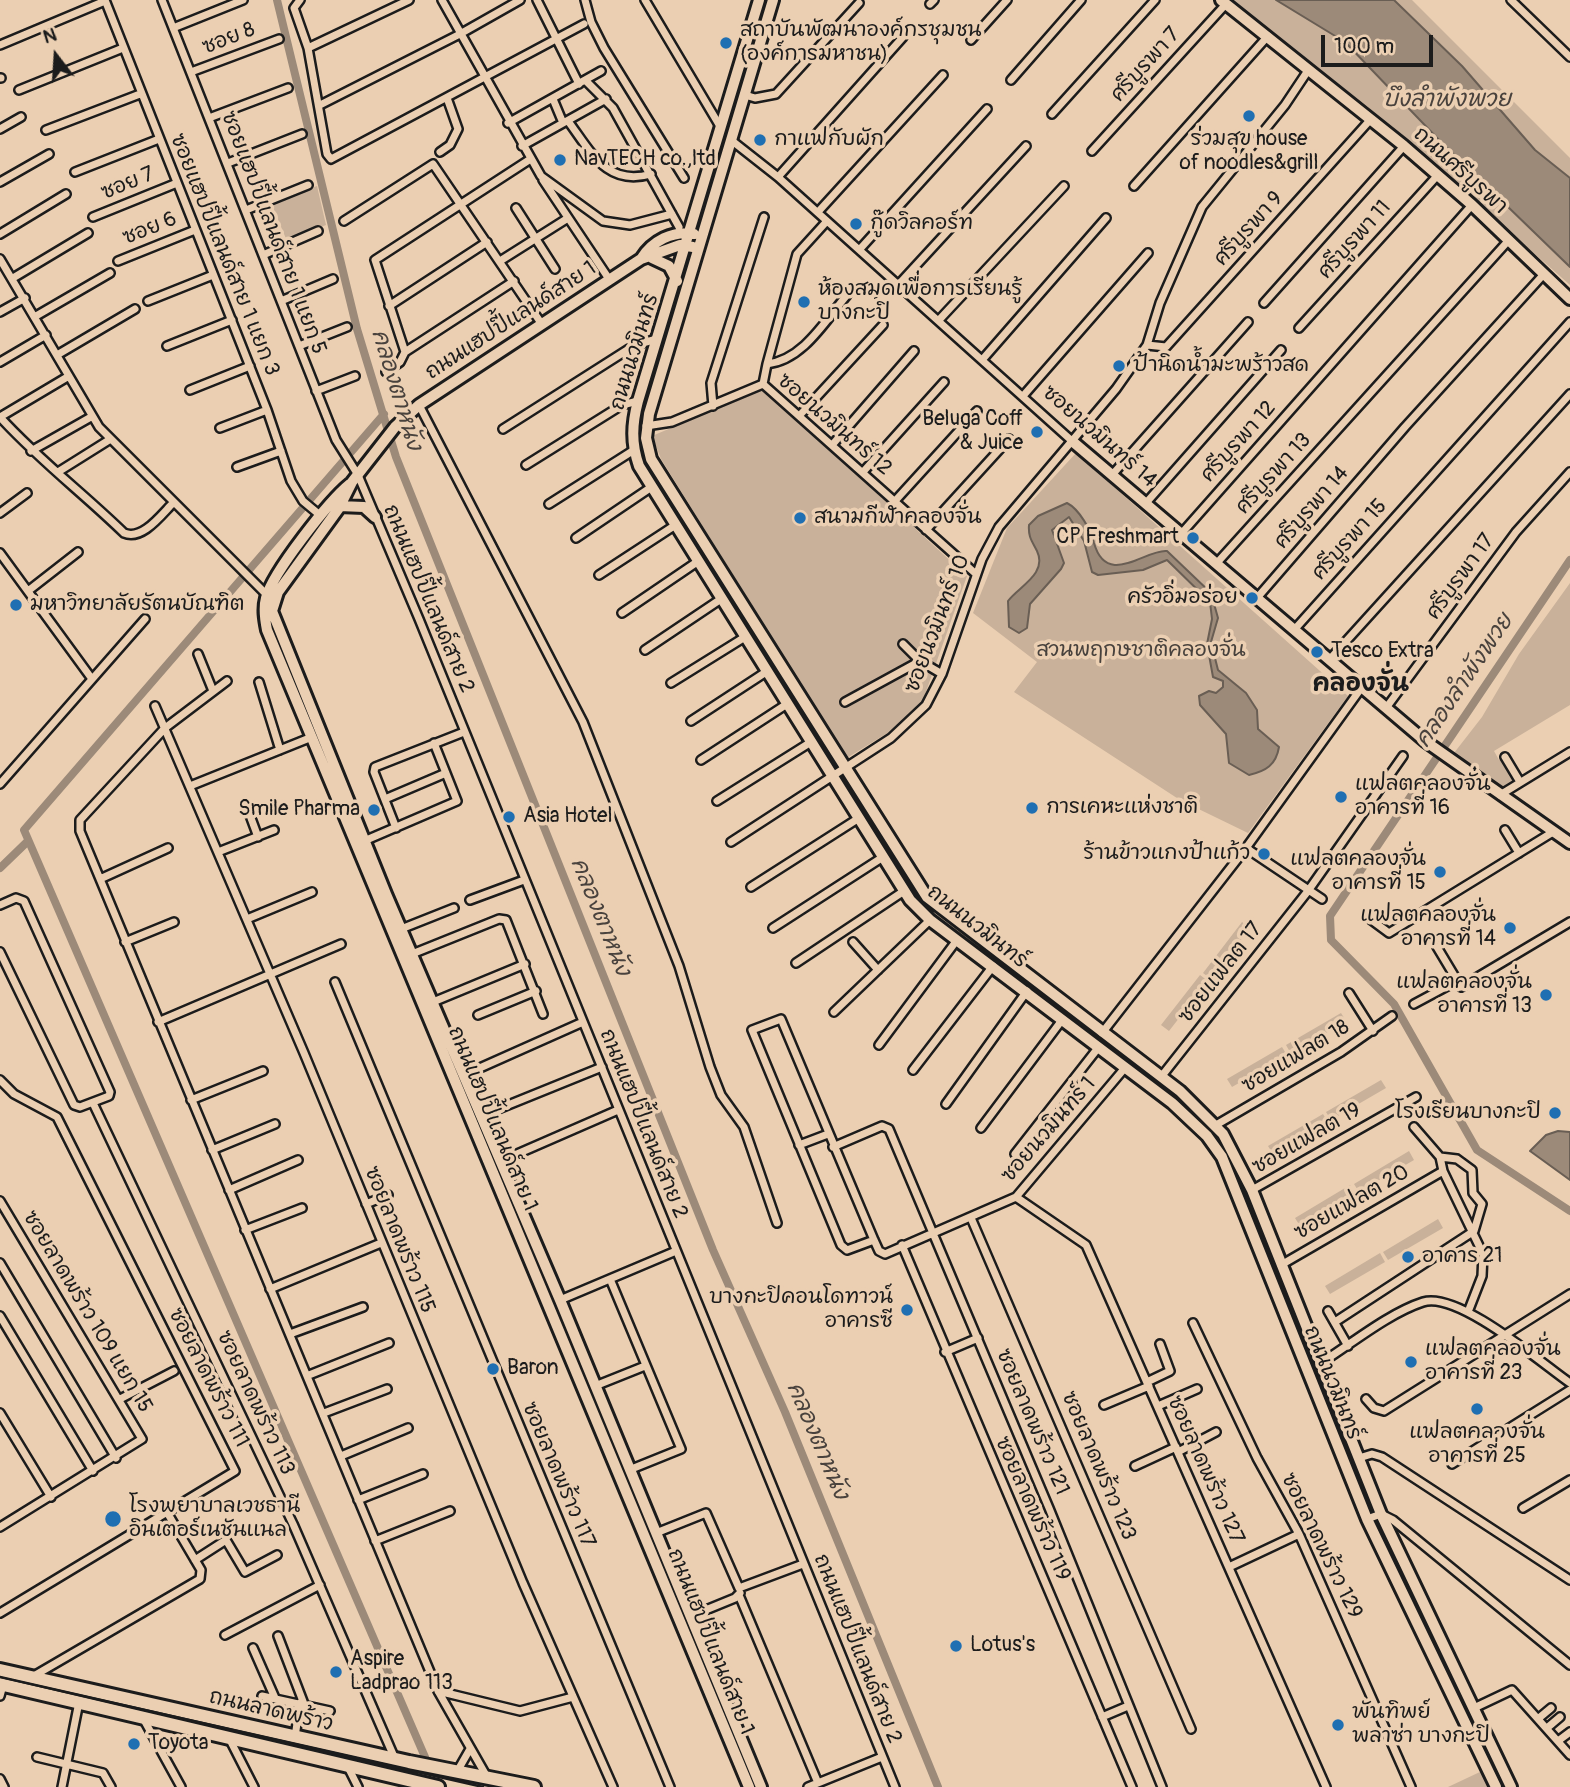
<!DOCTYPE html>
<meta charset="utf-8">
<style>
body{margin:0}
#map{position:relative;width:1570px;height:1787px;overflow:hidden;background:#ebcfb2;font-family:Pangolin,sans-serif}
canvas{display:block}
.north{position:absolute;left:21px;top:21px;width:70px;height:70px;-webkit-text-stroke:5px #ebcfb2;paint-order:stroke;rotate:343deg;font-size:19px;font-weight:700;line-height:28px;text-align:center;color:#1c1c1c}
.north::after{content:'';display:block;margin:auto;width:24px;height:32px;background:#1c1c1c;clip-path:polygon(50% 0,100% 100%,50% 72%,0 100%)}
.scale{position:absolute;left:1321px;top:35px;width:112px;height:32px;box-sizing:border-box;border:4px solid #1c1c1c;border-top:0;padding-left:9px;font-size:21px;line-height:24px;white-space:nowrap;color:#1c1c1c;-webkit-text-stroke:5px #ebcfb2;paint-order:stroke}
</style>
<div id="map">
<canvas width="1570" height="1787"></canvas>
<div class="north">N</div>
<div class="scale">100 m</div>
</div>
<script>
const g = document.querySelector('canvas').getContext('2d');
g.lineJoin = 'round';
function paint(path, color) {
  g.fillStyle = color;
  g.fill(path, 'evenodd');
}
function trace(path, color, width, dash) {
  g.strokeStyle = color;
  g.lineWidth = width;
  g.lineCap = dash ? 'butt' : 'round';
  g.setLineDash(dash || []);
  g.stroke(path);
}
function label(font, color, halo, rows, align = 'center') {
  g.font = font + ' Pangolin,"Playpen Sans Thai",sans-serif';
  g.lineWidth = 7;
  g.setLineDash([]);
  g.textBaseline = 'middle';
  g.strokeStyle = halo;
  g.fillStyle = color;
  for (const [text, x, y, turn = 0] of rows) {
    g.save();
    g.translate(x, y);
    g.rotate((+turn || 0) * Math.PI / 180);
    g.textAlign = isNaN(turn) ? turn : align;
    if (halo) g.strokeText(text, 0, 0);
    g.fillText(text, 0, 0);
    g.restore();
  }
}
const green = new Path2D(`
 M1230,0H1412L1570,158V285L1367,106Z
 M317,186L326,225L287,241L271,203Z
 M763,389L967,576L923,700L905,722L847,758L661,459L652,436Z
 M1076,453L1348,696L1248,833L1180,800L1014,692L1037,662L973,613L1007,528Z
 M1570,583V705L1494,751L1499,760H1512L1523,777L1499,791L1454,753L1482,717L1519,654Z
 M1242,922L1250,928L1211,979L1203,973Z
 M1200,975L1208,981L1169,1031L1161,1025Z
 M1341,1013L1346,1021L1291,1054L1286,1045Z
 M1282,1047L1287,1055L1232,1087L1227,1079Z
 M1381,1080L1386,1088L1331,1120L1326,1112Z
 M1323,1114L1328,1122L1273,1154L1268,1146Z
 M1409,1151L1414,1160L1359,1192L1354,1184Z
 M1350,1185L1355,1194L1300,1226L1295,1218Z
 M1438,1219L1443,1228L1388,1260L1383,1252Z
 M1380,1253L1385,1262L1330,1294L1325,1286Z
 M1482,1771L1490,1787H1448Z`);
const water = new Path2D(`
 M1276,0H1394L1462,66L1535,150L1570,178V267L1441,142L1345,42Z
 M1067,503C1079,509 1091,530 1094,543C1107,589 1147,548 1167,551L1211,593L1218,618L1211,642L1218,670L1246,693L1257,710L1258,729L1279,747C1276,765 1266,771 1249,775L1229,763L1226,734L1200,705L1199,696L1209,691L1216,693L1223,687V681L1213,677L1207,644L1212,619L1210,602L1167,560L1143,570L1098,575L1092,572L1084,541L1069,517L1052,530L1064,563L1061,569L1030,604L1027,628L1019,633L1009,627L1008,601C1018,587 1048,574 1037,551C1032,541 1028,537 1029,525L1038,516Z
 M1558,1131L1570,1132V1180L1530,1151L1546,1135Z`);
const canal = new Path2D(`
 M277,0L357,329L396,457L713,1250L785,1412L938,1787
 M384,414L24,830L425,1757
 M1570,560L1330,916L1331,940L1394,1004L1477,1150L1570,1211
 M0,868L28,841`);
const street = new Path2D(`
 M105,0L267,410L291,481L303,501L321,516
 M162,0L336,440L358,475L419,619L895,1787
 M300,0L294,8L308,48L409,0
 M442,0L541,176L603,221L630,225L672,214
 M537,0L579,84
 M585,0L591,22L604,48L684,178
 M645,0L721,128
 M1511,0L1570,57
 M930,4L934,0
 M173,28L243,0
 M971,40L1007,0
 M0,45L105,1
 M308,48L327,154L331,159L584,24
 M191,72L279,39
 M0,78H1
 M1011,80L1081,0
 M586,81L613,108L679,227
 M19,90L123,48
 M745,95L755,98L776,94L859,3
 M553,99L563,123
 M320,105L460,34L520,0
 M1052,114L1155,0
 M209,118L288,88
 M568,121C591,152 607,187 651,174
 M508,123L601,71
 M0,129L21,117
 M46,130L140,94
 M731,140L778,177L1072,441
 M522,146L606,99
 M1092,151L1226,4
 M440,152L450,145L458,129L447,98
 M228,163L302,134
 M75,172L159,139
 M778,177L903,37
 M543,180L609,279
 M0,182L49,154
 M1134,186L1268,36
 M516,208L555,269
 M246,210L308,185
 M818,212L943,75
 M93,217L177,183
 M344,221L433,164L541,323
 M0,234L66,194
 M860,249L987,109
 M263,255L318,231
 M0,259L99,427L267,595
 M118,261L195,230
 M500,261L568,218
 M13,278L88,233
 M899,284L1026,146
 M148,301L213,275
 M281,301L333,279
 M1264,303L1404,146
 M389,306L487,242
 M0,312L25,298
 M36,316L110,273
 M939,320L1064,186
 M1299,328L1437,176
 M1147,345L1166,347L1371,119
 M167,346L232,320
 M299,346L347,327
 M405,352L375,260L529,160
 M57,355L135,309
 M982,360L1106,218
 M0,362L46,335
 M767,364L797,254L827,221
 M386,372L400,362L405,352L514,281
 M763,384L767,364C803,360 825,321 847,295
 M190,390L250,366
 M316,391L355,376
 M1023,396L1148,253
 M419,405L583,722L679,966L710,1067L721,1095L744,1127L777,1223
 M713,406L711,383L764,217
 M800,415L883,325
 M0,417C39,460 83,493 124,533C142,541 161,515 173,503
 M0,417L69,376
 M646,426L672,422L763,384L976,574
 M220,428L267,410
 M503,429L635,345L657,339
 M833,444L914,351
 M31,451L91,417
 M526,465L622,405L638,401
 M237,467L281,451
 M58,472L109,440
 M863,472L944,382
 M1112,475L1248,322
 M895,501L977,411
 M1146,503L1281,350
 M549,504L634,450
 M0,513L27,493
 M926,530L1009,439
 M1181,534L1472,205
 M576,538L650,488
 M0,553L92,679
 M1216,564L1509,240
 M599,575L674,526
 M28,591L78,552
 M1257,598L1405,427L1544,274
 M622,613L697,562
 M1294,630L1570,322
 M903,644L920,661
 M645,650L721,599
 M198,654L213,691
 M1329,660L1570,394
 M227,681L165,728L80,820V831L438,1691L487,1777
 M259,682L280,750
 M671,683L745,637
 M845,702L920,661L942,674
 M155,706L304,1053L523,1583L613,1787
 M1386,708L1516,532L1570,472
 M691,721L766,672
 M1505,757L1520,782
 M701,760L787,704
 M0,784L145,619
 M190,786L312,737
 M1500,795L1570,752
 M385,799L446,773
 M717,801L811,742
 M245,802L258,837
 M396,828L374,772L375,767L464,732
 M1505,830L1519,853
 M364,841L457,801L434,743
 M731,842L891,738L926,705L942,674L982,559L999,527L1116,389L1147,345L1160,303L1202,207L1285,105L1309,69
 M1246,848L1322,899
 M218,852L274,830
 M100,879L168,848
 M751,887L859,818
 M470,900L524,880
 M0,905L16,898L24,901L110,1092L109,1096L80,1107L74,1105L0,952
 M1366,916L1389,933L1553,832
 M247,919L312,892
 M773,928L883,857
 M401,929L454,908
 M125,942L174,922
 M853,942L878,970
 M1437,947L1461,987L1570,922
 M412,954L499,919L506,920L543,1014
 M796,963L904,891
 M335,982L670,1787
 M1349,993L1373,1031
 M433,1002L525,964
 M1414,1004L1455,982
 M834,1012L930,920
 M478,1015L536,991
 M158,1022L341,944
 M1102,1033L1246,848L1362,687
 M879,1045L957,940
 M913,1070L993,966
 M464,1075L583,1022
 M1161,1077L1308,891L1403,756
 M0,1080L14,1094L57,1117L235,1471L0,1613
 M191,1100L263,1071
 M93,1103L293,1524L395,1759
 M946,1104L1027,991
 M481,1116L602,1067
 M1216,1125L1341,1052L1392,1016
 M1414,1127L1440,1157L1443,1171L1483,1254L1482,1276L1468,1312
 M981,1128L1062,1020
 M799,1145L828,1134
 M833,1147L882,1126L889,1129L1049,1508L1162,1787
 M212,1150L275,1124
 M1015,1154L1098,1048
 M501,1161L618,1110
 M229,1190L298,1160
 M1252,1190L1416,1097
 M1016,1197L1086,1245L1326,1787
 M0,1201L142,1439L0,1527
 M366,1204L388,1195
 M971,1218L1191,1729
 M245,1230L302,1208
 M874,1240L847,1250L841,1245L752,1030L781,1019L874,1240L879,1251L885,1254L1016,1197L1124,1069
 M902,1245L1132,1787
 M0,1263L116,1458
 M1281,1265L1443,1171
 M610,1279L681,1449L629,1470
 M270,1289L381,1243
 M560,1300L676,1251
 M1328,1311L1348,1346
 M0,1316L93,1471
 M1335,1322L1474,1231L1482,1204L1473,1193L1472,1170L1457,1159L1440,1157
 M1193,1323L1257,1458L1299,1534L1411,1787
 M290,1334L363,1307
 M945,1352L978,1338
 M1321,1363C1351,1344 1389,1313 1423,1302C1458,1291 1540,1362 1570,1383
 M309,1375L389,1343
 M1147,1382L1170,1371L1160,1344
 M595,1386L645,1366
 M120,1399L174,1371
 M1366,1399L1374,1408L1384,1411L1570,1294
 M1104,1405L1149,1386
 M1158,1406L1197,1389
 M0,1413L51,1497
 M324,1413L387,1389
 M1178,1452L1216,1432
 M341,1456L408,1428
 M1359,1458L1372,1454L1382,1457L1570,1580
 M1452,1464L1570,1390
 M1135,1466L1176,1447
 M358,1500L423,1474
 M1523,1508L1570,1480
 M1367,1519L1381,1514L1393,1520L1570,1665
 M656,1533L706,1513L739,1588L803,1564
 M375,1541L450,1511
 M195,1560L226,1540L245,1572L277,1555
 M1229,1567L1299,1534
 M739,1595L818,1783
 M691,1616L735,1598L740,1593
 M225,1635L320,1585
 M278,1636L304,1704
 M253,1648L275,1698
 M32,1677L200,1579L201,1570L168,1514
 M438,1691L520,1711L573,1697
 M0,1696L3,1685
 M262,1696L330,1711
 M1474,1708L1512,1690L1570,1755
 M1102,1717L1128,1706
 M143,1718L181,1787
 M1539,1718L1551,1708
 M1547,1728L1560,1717
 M295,1737L300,1703
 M229,1738L254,1787
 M1558,1741L1570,1732
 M37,1757L103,1773L111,1787
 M348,1767L358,1787
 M458,1770L470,1749
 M0,1779L4,1787
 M62,1787L79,1702
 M808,1787L882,1757`);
const secondary = new Path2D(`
 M759,0L638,401C632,424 631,443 639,466L910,900L930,920L1172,1103L1207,1136L1222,1157L1367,1519L1496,1787
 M773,0L649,414L646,438L651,459L927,897L1180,1091L1223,1134L1252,1190L1381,1514L1511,1787
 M1221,0L1404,146L1472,205L1570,299
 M693,247L680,245L641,259L419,405L395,427L352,482L339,508L278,592L272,611L386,894L560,1300L761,1787
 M652,258L669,266L677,281
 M641,259C652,241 673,230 694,234
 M1072,441L1425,741L1570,843
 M350,484C329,501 273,572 266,598C263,609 265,620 267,630L749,1787
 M339,506L364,507L375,517`);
const primary = new Path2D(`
 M0,1670L409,1762L534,1787
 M0,1684L438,1787`);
const rail = new Path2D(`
 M0,1677L483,1787`);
const markers = [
 [726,43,7,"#1f6fb2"],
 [1249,116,7,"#1f6fb2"],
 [760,140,7,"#1f6fb2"],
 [560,160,7,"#1f6fb2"],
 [856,224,7,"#1f6fb2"],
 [804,302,7,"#1f6fb2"],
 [1119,366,7,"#1f6fb2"],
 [1037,432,7,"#1f6fb2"],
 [800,518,7,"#1f6fb2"],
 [1193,538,7,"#1f6fb2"],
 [1252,598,7,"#1f6fb2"],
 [16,605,7,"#1f6fb2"],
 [1317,652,7,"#1f6fb2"],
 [1341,797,7,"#1f6fb2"],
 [1032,808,7,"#1f6fb2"],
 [374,810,7,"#1f6fb2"],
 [509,817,7,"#1f6fb2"],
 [1264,854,7,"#1f6fb2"],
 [1440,872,7,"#1f6fb2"],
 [1510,928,7,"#1f6fb2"],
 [1546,995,7,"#1f6fb2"],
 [1555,1113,7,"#1f6fb2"],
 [1408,1257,7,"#1f6fb2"],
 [907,1310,7,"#1f6fb2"],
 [1411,1362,7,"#1f6fb2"],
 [493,1369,7,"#1f6fb2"],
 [1477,1409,7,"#1f6fb2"],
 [113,1519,9,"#1f6fb2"],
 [956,1646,7,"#1f6fb2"],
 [336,1672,7,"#1f6fb2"],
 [1338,1725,7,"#1f6fb2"],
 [134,1744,7,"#1f6fb2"]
];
const poiNames = [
 ["สถาบันพัฒนาองค์กรชุมชน",740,31],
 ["(องค์การมหาชน)",740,55],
 ["กาแฟกับผัก",774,140],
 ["ร่วมสุข house",1249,140,"center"],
 ["of noodles&grill",1249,164,"center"],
 ["NavTECH co.,ltd",574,160],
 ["กู๊ดวิลคอร์ท",870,224],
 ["ห้องสมุดเพื่อการเรียนรู้",818,290],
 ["บางกะปิ",818,314],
 ["ป้านิดน้ำมะพร้าวสด",1133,366],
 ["Beluga Coff",1023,420,"right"],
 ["& Juice",1023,444,"right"],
 ["สนามกีฬาคลองจั่น",814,518],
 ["CP Freshmart",1179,538,"right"],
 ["ครัวอิ่มอร่อย",1238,598,"right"],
 ["มหาวิทยาลัยรัตนบัณฑิต",30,605],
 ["Tesco Extra",1331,652],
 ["แฟลตคลองจั่น",1355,785],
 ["อาคารที่ 16",1355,809],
 ["การเคหะแห่งชาติ",1046,808],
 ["Smile Pharma",360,810,"right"],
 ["Asia Hotel",523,817],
 ["ร้านข้าวแกงป้าแก้ว",1250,854,"right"],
 ["แฟลตคลองจั่น",1426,860,"right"],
 ["อาคารที่ 15",1426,884,"right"],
 ["แฟลตคลองจั่น",1496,916,"right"],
 ["อาคารที่ 14",1496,940,"right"],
 ["แฟลตคลองจั่น",1532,983,"right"],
 ["อาคารที่ 13",1532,1007,"right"],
 ["โรงเรียนบางกะปิ",1541,1113,"right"],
 ["อาคาร 21",1422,1257],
 ["บางกะปิคอนโดทาวน์",893,1298,"right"],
 ["อาคารซี",893,1322,"right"],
 ["แฟลตคลองจั่น",1425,1350],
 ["อาคารที่ 23",1425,1374],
 ["Baron",507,1369],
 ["แฟลตคลองจั่น",1477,1433,"center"],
 ["อาคารที่ 25",1477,1457,"center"],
 ["โรงพยาบาลเวชธานี",129,1507],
 ["อินเตอร์เนชันแนล",129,1531],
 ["Lotus's",970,1646],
 ["Aspire",350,1660],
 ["Ladprao 113",350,1684],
 ["พันทิพย์",1352,1713],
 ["พลาซ่า บางกะปิ",1352,1737],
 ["Toyota",148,1744]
];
const streetNames = [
 ["ซอย 8",229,39,-21],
 ["ศรีบูรพา 7",1146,65,-48],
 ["ถนนศรีบูรพา",1460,171,42],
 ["ซอย 7",128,184,-22],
 ["ซอย 6",150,229,-22],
 ["ศรีบูรพา 9",1249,229,-48],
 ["ซอยแฮปปี้แลนด์สาย 1 แยก 5",273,233,69],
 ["ศรีบูรพา 11",1355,240,-48],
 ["ซอยแฮปปี้แลนด์สาย 1 แยก 3",224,255,68],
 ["ถนนแฮปปี้แลนด์สาย 1",511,321,-33],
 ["ถนนนวมินทร์",635,352,-73],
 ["ซอยนวมินทร์ 12",834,425,41],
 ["ซอยนวมินทร์ 14",1099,437,41],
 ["ศรีบูรพา 12",1239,442,-48],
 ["ศรีบูรพา 13",1274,474,-48],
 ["ศรีบูรพา 14",1312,508,-49],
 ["ศรีบูรพา 15",1350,540,-48],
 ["ศรีบูรพา 17",1461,577,-54],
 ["ถนนแฮปปี้แลนด์สาย 2",428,599,67],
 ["ซอยนวมินทร์ 10",938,624,-69],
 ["ถนนนวมินทร์",977,927,38],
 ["ซอยแฟลต 17",1221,973,-52],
 ["ซอยแฟลต 18",1296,1057,-31],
 ["ถนนแฮปปี้แลนด์สาย 1",492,1119,67],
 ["ถนนแฮปปี้แลนด์สาย 2",643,1124,68],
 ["ซอยนวมินทร์ 1",1049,1130,-49],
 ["ซอยแฟลต 19",1307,1139,-30],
 ["ซอยแฟลต 20",1352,1203,-30],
 ["ซอยลาดพร้าว 115",399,1240,68],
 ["ซอยลาดพร้าว 109 แยก 15",87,1312,59],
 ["ซอยลาดพร้าว 111",208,1378,63],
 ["ถนนนวมินทร์",1332,1383,68],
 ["ซอยลาดพร้าว 113",255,1403,65],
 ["ซอยลาดพร้าว 121",1032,1422,67],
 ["ซอยลาดพร้าว 123",1098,1466,67],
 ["ซอยลาดพร้าว 127",1205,1470,66],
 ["ซอยลาดพร้าว 117",558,1475,67],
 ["ซอยลาดพร้าว 119",1032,1509,66],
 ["ซอยลาดพร้าว 129",1321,1546,64],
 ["ถนนแฮปปี้แลนด์สาย 1",710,1642,68],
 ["ถนนแฮปปี้แลนด์สาย 2",857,1649,68],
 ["ถนนลาดพร้าว",271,1711,13]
];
const parkNames = [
 ["สวนพฤกษชาติคลองจั่น",1141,651]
];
const waterNames = [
 ["บึงลำพังพวย",1447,100],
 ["คลองตาหนัง",396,390,73],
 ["คลองลำพังพวย",1465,681,-56],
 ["คลองตาหนัง",600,917,68],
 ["คลองตาหนัง",817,1441,67]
];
const quarterNames = [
 ["คลองจั่น",1361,685]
];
paint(green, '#c9b19a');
paint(water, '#9c8a79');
trace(water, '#695e54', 2);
trace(canal, '#9c8a79', 8);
trace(street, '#1c1c1c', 12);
trace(secondary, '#1c1c1c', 16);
trace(primary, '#1c1c1c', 18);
trace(street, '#ebcfb2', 7);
trace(secondary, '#ebcfb2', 10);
trace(primary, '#ebcfb2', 12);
trace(rail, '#1c1c1c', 2.5);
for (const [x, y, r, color] of markers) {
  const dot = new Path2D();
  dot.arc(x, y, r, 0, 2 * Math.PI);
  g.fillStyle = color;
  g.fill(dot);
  trace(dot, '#ebcfb2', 2.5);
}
label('21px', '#1c1c1c', '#ebcfb2', poiNames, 'left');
label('21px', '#1c1c1c', '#ebcfb2', streetNames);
label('21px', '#47413c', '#ebcfb2', parkNames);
label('italic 23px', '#49423d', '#ebcfb2', waterNames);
label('bold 24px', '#1c1c1c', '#ebcfb2', quarterNames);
</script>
